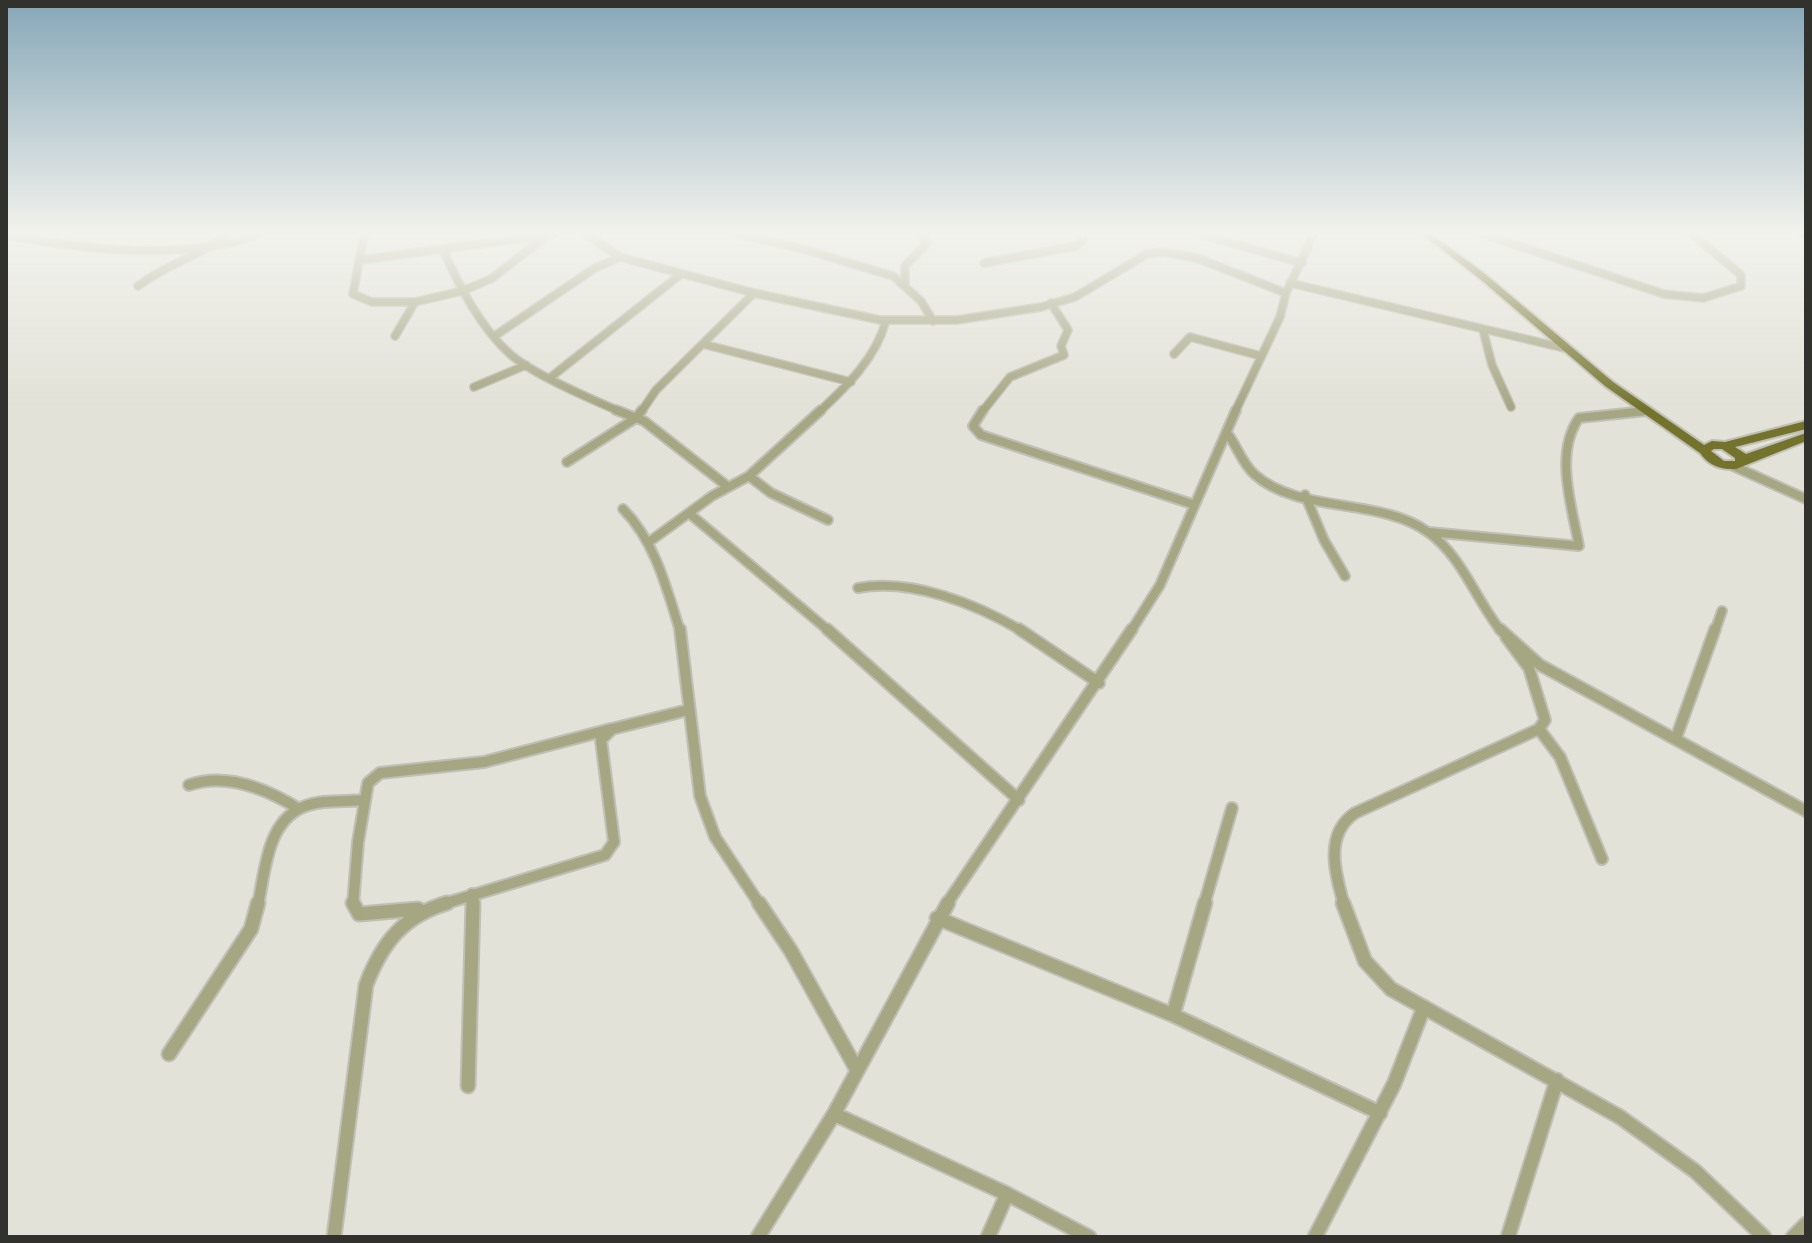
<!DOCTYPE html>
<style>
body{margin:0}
#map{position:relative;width:1812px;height:1243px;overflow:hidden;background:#e2e2d8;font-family:Rubik,sans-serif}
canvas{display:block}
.frame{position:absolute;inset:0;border:8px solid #31312d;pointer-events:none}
</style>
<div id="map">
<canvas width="1812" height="1243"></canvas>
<div class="frame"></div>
</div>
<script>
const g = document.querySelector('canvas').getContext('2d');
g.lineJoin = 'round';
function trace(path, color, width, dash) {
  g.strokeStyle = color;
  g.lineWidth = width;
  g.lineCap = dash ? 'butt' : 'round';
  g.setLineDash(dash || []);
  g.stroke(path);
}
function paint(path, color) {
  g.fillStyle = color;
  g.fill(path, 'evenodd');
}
const streetFar3 = new Path2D(`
 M364,234L353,294L372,302H415L395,336
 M586,234L620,257L754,293L880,320H957L1041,307L1075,297L1147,254L1162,252L1197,258L1286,293
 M737,234L796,247L893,276L921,301L933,321
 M1200,234L1302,263
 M1483,234L1664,294L1703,298L1741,286V275L1692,234
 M6,235C84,249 184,262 259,234
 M443,250C460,287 480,327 510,354C532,374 593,400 621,412
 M360,260L553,234
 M984,263L1076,246L1083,240L1079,234
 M1290,283L1564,348
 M905,284V266L927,243L920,234
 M138,286C168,263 199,257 227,234
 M415,302L462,291L491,279L545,237
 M1483,330L1492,365L1511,407
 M496,335L595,268L620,257
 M703,344L851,382
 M1174,354L1190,337L1261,356
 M551,377L681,274
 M474,387L526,365
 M641,412L656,390L754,293
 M819,412C846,387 877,357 886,320
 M982,412L1010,377L1064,355L1061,346L1068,330L1051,303
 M1235,412L1280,317L1286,293L1314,234
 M1641,412L1646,411`);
const streetFar2 = new Path2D(`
 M616,410L644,421L727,486
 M983,410L973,426L981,435L1192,504
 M1227,433C1237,446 1242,463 1254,474C1298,514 1379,497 1428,532C1462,556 1476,600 1501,631
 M567,462L636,418L642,410
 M1731,465L1806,499
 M749,476L771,493L828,520
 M1305,495L1324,540L1345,576
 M623,509C655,541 667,589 680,631
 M690,514L829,631
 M1429,532L1579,546C1572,507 1554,453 1579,418L1646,411
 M649,542L712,496L749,476L821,410
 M858,588C912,578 976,604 1022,631
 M1131,631L1160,585L1236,410
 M1715,631L1722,611`);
const streetFar1 = new Path2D(`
 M680,629L700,796L715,837L760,905
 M827,629L1019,800
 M1019,629L1099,683
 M1500,629L1540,665L1806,811
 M1539,729L1560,757L1602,859
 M1676,738L1715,629
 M189,785C227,772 267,789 299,809
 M472,894L473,905
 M258,905C265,871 267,822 303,807C322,799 345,802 365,800
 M353,905L358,842L368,783L380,773L484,762L611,729
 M440,905L605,855L614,842L601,740L612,729L688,710
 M946,905L1132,629
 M1204,905L1232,808
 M1344,905C1335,873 1324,834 1355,813L1539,729L1545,720L1529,668L1506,637`);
const street = new Path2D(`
 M353,903L359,914L418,909
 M759,903L791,951L857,1070
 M1343,903L1365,961L1391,989L1620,1117L1695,1171L1764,1237
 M937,918L1173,1015L1380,1113
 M1173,1015L1205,903
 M169,1054L251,929L258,903
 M468,1086L473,903
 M834,1114L1007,1194L1089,1237
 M334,1237L366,985C382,943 403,916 447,903
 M758,1237L834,1114L948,903
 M988,1237L1007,1194
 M1315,1237L1394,1084L1424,1007
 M1508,1237L1557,1080
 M1793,1237L1806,1224`);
const secondary = new Path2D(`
 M1797,234H1806V239Z`);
const primary = new Path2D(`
 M1422,234H1431L1485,274L1613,382L1704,445L1712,441L1725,442L1806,421V429L1735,447L1746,454L1806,433V441L1736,469C1721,470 1708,465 1700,453L1605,386L1479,278ZM1714,449H1722L1735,458V461H1724L1711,451Z`);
trace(streetFar3, '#bfbfb6', 10);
trace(streetFar2, '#bfbfb6', 12);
trace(streetFar1, '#bfbfb6', 14);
trace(street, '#bfbfb6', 17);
trace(secondary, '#bfbfb6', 4);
trace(primary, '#bfbfb6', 4);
trace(streetFar3, '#a5a682', 7);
trace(streetFar2, '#a5a682', 8);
trace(streetFar1, '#a5a682', 10);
trace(street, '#a5a682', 13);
paint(secondary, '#888852');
paint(primary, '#73732c');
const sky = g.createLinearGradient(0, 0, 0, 408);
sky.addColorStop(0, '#86a7b8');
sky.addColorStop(0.57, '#f2f2ed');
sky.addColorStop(1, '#f2f2ed00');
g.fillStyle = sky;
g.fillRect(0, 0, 1812, 408);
</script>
